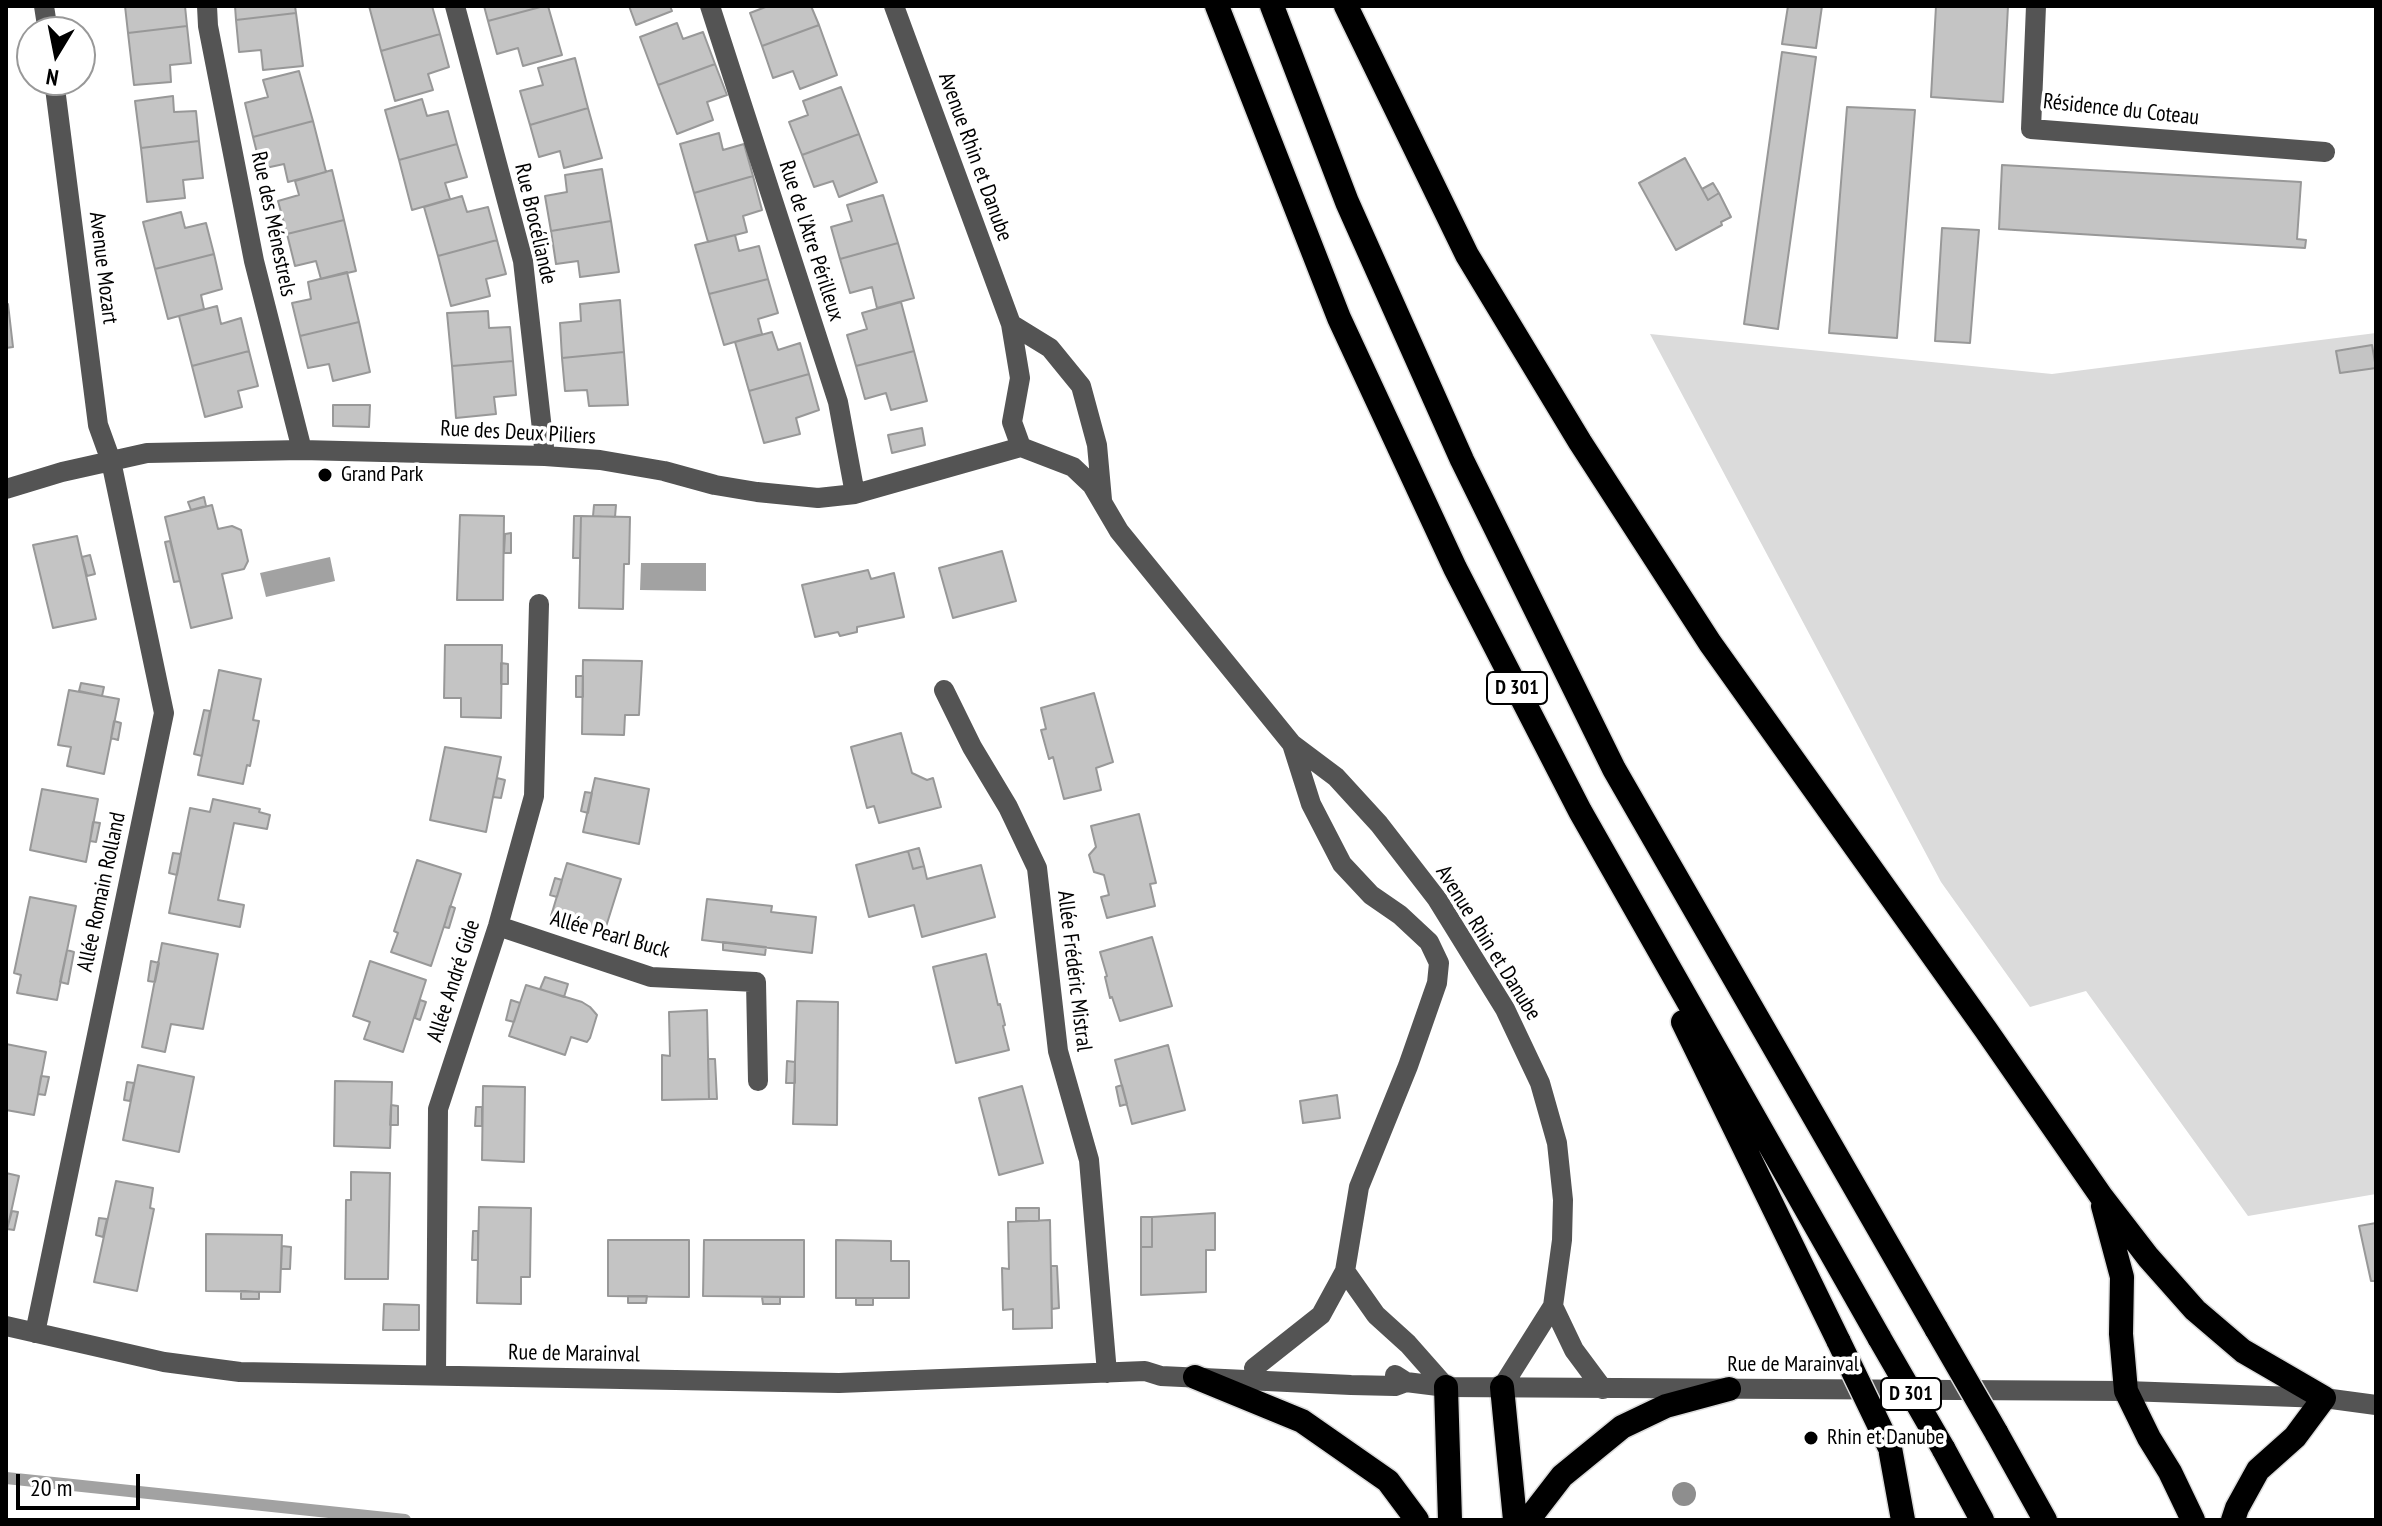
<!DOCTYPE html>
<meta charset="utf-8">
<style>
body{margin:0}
#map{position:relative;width:2382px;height:1526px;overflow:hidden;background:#fff;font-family:"PT Sans Narrow",sans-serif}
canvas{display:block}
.frame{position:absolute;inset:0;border:8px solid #000;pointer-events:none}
.north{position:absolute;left:16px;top:16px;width:80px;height:80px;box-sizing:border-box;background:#fff;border:2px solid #999;border-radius:50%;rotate:190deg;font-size:22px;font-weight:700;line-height:32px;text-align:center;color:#000}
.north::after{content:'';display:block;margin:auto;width:28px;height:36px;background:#000;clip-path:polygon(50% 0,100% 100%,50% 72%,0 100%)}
.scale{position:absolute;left:16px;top:1474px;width:124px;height:36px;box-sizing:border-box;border:4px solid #000;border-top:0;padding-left:10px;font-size:24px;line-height:28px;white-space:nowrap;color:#000;-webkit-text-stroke:6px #fff;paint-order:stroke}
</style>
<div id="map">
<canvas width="2382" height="1526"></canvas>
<div class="frame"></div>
<div class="north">N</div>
<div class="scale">20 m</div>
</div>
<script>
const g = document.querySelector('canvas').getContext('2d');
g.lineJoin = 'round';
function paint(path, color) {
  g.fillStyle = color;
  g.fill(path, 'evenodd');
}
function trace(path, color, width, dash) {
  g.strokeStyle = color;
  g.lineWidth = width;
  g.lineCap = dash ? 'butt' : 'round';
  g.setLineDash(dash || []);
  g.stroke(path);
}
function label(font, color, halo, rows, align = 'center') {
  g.font = font + ' "PT Sans Narrow",sans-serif';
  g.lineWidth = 7;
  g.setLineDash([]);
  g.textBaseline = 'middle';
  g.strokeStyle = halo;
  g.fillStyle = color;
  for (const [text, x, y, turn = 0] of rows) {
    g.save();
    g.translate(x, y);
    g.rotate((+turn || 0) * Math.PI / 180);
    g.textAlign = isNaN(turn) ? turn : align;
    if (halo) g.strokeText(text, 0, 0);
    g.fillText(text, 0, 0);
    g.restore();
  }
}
const green = new Path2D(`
 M2376,333V1194L2248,1216L2086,991L2030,1007L1941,882L1650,334L2052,374Z`);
const water = new Path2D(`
 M330,557L335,581L266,597L260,573Z
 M641,563H706V591L640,590Z`);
const stream = new Path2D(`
 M6,1478L405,1520`);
const building = new Path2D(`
 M125,6H185L187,26L128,33Z
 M235,6H295L296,13L236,20Z
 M369,6H432L440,34L381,51Z
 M484,6H544L488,21Z
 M544,6H548L562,55L523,66L518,48L497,54L488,21Z
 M629,6H670L672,11L636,25Z
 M768,6H811L819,25L762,46L750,13Z
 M1788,6H1822L1816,48L1782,44Z
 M1936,6H2008L2003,102L1931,97Z
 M296,13L303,66L263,70L261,50L239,52L236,20Z
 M677,23L683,39L703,32L715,64L658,85L640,37Z
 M819,25L837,75L800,89L793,71L773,78L762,46Z
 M187,26L191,63L170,65L171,82L134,85L128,33Z
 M440,34L449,67L428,74L433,90L395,101L381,51Z
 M1782,52L1816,57L1778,329L1744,324Z
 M575,58L588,108L530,125L520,91L543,85L538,68Z
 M715,64L727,95L707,102L713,120L677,134L658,85Z
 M299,71L313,121L253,137L245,103L268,97L263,80Z
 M841,87L859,134L802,155L789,122L808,115L803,101Z
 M173,96L174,112L196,111L199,141L141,148L135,101Z
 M422,99L427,116L448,111L457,144L399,160L385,110Z
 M1847,107L1915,110L1897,338L1829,333Z
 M588,108L602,158L564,168L560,151L539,157L530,125Z
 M313,121L326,172L288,182L284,164L261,169L253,137Z
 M719,133L723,150L744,144L753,176L694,193L680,144Z
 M859,134L877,182L839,197L833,181L814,187L802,155Z
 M199,141L203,178L183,180L185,198L147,202L141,148Z
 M457,144L467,177L445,183L450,199L412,210L399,160Z
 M1685,158L1708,200L1719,193L1731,217L1721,222L1722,225L1676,250L1639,183Z
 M2002,165L2301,182L2297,239L2306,240L2305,248L1999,229Z
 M602,169L611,221L551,231L545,196L567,192L565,175Z
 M332,170L344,220L287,234L278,201L299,195L295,181Z
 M753,176L762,210L743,216L747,232L708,242L694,193Z
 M1713,183L1719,193L1708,200L1702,189Z
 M883,195L898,243L840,259L831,227L852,221L847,205Z
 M462,196L467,212L488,207L497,240L438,256L424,207Z
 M181,212L185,228L206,223L214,254L155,269L143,222Z
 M344,220L356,271L321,279L316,261L295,266L287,234Z
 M611,221L619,272L580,277L578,261L556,264L551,231Z
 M1942,228L1979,230L1970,343L1935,341Z
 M735,235L739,251L759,246L768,279L709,294L695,245Z
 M497,240L506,274L486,279L490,296L451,306L438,256Z
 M898,243L914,298L877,308L872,287L850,293L840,259Z
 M214,254L222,289L201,295L204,309L168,319L155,269Z
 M347,272L359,322L300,336L292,303L311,299L308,282Z
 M768,279L778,313L758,319L762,334L724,345L709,294Z
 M620,300L624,352L562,358L560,323L581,321L580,304Z
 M901,302L914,351L856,366L847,335L867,329L862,313Z
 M6,304H8L13,347L6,348Z
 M217,306L221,324L241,318L249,351L192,366L179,316Z
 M488,311L489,328L510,327L513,361L452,366L447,313Z
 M359,322L370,372L333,381L329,364L308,368L300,336Z
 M772,332L778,350L800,343L809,374L749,391L735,342Z
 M2372,345L2376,368L2340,373L2336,351Z
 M249,351L258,386L238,391L242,407L205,417L192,366Z
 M914,351L927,401L891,410L886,393L865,399L856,366Z
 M624,352L628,405L589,406L587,390L565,391L562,358Z
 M513,361L516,395L494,397L496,414L456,418L452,366Z
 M809,374L819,410L796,418L800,434L764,443L749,391Z
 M333,405H370L369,427L333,426Z
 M922,428L925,445L892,453L888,435Z
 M204,497L206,506L191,510L188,502Z
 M212,505L218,529L232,526L241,530L248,561L244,569L222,574L232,618L191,628L165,517Z
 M594,505H616L615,517L593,516Z
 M460,515L504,516L503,600H457Z
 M574,516H581L580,558H573Z
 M581,516L630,517L629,564H624L623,609L579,608Z
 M511,533V553H504L505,534Z
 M77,536L96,619L53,628L33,545Z
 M170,541L180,581L174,582L165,542Z
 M1002,551L1016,601L953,618L939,568Z
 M90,555L95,574L87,576L82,557Z
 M868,570L871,579L894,573L904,617L857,627V632L840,636L838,632L815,637L802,585Z
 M445,645H502L501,718L461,717V698H444Z
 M583,660L642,661L639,715H625L624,735L582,734Z
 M501,663L508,664V684H501Z
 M219,670L261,679L253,720L259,721L250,766L247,765L243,784L198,775Z
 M576,676H583V697H576Z
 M81,683L104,687L102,696L79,691Z
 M69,690L119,699L104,774L67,766L71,747L58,745Z
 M1094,693L1113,762L1096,768L1101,790L1064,799L1053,757L1049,759L1041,730L1046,729L1041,708Z
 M204,710L210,711L202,756L194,754Z
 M114,721L121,723L118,740L111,738Z
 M901,733L912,773L927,780L933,778L941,807L879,823L874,806L867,808L851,747Z
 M445,747L501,757L486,832L430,820Z
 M497,778L505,780L501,798L493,797Z
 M595,778L649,789L639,844L583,832Z
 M42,789L98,799L86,862L30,850Z
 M585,792L592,793L588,813L581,811Z
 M213,799L260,809L259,812L270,815L267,829L234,823L218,900L244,905L240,927L169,913L190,808L210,812Z
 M1139,814L1156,883L1150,884L1155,906L1107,918L1101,897L1109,895L1104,875L1094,872L1089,855L1096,847L1091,826Z
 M93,822L100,823L96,842L90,841Z
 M919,848L924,866L913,869L908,851Z
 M908,851L913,869L924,866L927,879L981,865L995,917L922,937L914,905L869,917L856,865Z
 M173,853L181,854L177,875L169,873Z
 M417,860L461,874L431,966L391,952L398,933L394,931Z
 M567,863L621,879L604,933L551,916Z
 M555,878L562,880L557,897L550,895Z
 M30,897L76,906L57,1000L17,993L21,975L14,973Z
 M707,899L772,906L771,912L816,917L812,953L702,940Z
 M450,906L455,908L449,928L444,927Z
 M1152,937L1172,1006L1120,1021L1112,997L1110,998L1105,977L1107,976L1100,952Z
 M723,942L766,947L765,955L723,950Z
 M162,943L218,954L203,1029L171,1024L165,1052L142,1047Z
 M67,950L74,952L68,984L60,982Z
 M986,954L998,1005L1000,1004L1005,1025L1003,1026L1009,1050L956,1063L933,967Z
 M151,961L159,963L155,982L148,981Z
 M370,961L426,980L403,1052L364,1039L370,1022L353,1016Z
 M545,977L568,984L564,997L540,989Z
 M526,985L582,1002L590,1007L597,1015L590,1038L587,1042L571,1037L565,1055L509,1036Z
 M420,1000L426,1002L420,1020L415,1018Z
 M511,1000L520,1003L514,1022L506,1020Z
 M797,1001L838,1002L837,1125L793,1124Z
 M707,1010L709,1099L662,1100V1055L670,1056L669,1012Z
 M6,1044L46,1052L34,1115L6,1110Z
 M1168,1045L1185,1110L1132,1124L1115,1060Z
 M708,1059H715L717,1099H709Z
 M787,1061L795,1062V1083H786Z
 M138,1065L194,1077L179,1152L123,1140Z
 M41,1076L49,1077L45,1095L38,1094Z
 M335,1081L392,1082L390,1148L334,1146Z
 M127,1082L134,1083L130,1101L124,1100Z
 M1122,1085L1127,1104L1120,1106L1116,1087Z
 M483,1086L525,1087L524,1162L482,1160Z
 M1022,1086L1043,1163L999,1175L979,1098Z
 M1337,1095L1340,1118L1303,1123L1300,1101Z
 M391,1105L398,1106V1125H390Z
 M476,1107H482V1126H475Z
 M351,1172L390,1173L388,1279H345L346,1200H351Z
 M6,1173L19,1176L6,1235Z
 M116,1181L153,1188L150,1208L154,1209L137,1291L94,1282Z
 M479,1207L531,1208L530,1277H521V1304L477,1303Z
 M1016,1208H1039V1221H1016Z
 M12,1211L18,1212L14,1230L7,1229Z
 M1215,1213V1250H1206V1292L1141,1295V1247H1152V1217Z
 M1141,1217H1152V1247H1141Z
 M99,1218L107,1219L103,1237L96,1235Z
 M1050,1220L1052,1328L1013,1329V1309L1003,1310L1002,1268L1009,1269L1008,1222Z
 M2376,1223V1281H2371L2359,1226Z
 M473,1231H478V1260H472Z
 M206,1234L282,1235L280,1292L206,1291Z
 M608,1240H689V1297L608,1296Z
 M704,1240H804V1297L703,1296Z
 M836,1240L891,1241V1261H909V1298H836Z
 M282,1246L291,1247L290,1269H281Z
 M1051,1266H1057L1059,1308L1052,1309Z
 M241,1291L259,1292V1299H241Z
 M628,1296H647L646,1303H628Z
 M762,1297H780V1304H763Z
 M856,1298H873V1305H856Z
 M384,1304L419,1305V1330H383Z`);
const minor = new Path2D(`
 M44,6L48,32
 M207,6L208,26L254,261L302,450
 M455,6L523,261L545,456
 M710,6L838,402L855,494
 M894,6L1011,324L1020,378L1012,422L1021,447L1073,467L1092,485L1119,531L1292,744L1336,777L1379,824L1437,899L1505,1009L1540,1083L1557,1143L1563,1200L1562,1240L1553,1306L1502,1387
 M2036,6L2031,129L2325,152
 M1011,324L1050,348L1081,386L1097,445L1102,500
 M6,489L62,472L147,453L302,450L545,456L600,460L664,471L715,485L757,492L818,498L855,494L1021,447
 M944,690L972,747L1008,807L1037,868L1058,1051L1089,1160L1107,1373
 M498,926L651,977L756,982L758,1081
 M1345,1271L1376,1315L1408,1344L1446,1387
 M1553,1306L1574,1350L1603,1389
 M6,1326L164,1362L240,1372L839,1383L1145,1371L1161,1376L1351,1385L1395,1386L1406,1382
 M35,1333L164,713L111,461L98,425L54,80
 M1254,1368L1321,1315L1345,1271L1359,1187L1408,1066L1437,983L1439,963L1429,942L1400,915L1371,895L1342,864L1311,804L1292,744
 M436,1375L438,1109L498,926L534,796L539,604
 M1395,1375L1406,1382L1446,1387L2126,1391L2324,1398L2376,1405`);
const highway = new Path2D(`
 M1217,6L1339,318L1455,568L1580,811L1880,1339
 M1272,6L1347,202L1462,460L1614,769L1937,1330
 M1346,6L1467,255L1580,442L1710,643L1986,1030L2101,1196L2148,1257L2195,1310L2243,1351L2324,1398L2295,1437L2258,1470L2237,1508L2233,1520
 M1683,1022L1839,1342
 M2103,1206L2122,1277L2121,1334L2126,1391L2149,1438L2170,1472L2193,1520
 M1195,1377L1302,1421L1388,1481L1417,1520
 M1446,1387L1450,1520
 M1502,1387L1515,1520
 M1996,1432L2045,1520
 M1890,1448L1903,1520
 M1943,1448L1982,1520
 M1528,1520L1562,1476L1622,1427L1666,1406L1729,1389`);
const highwayBridge = new Path2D(`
 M1937,1330L1996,1432
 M1880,1339L1943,1448
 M1839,1342L1890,1448`);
const trees = [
 [1684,1494]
];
const markers = [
 [325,475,8,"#000"],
 [1811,1438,8,"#000"]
];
const shields = [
 [1517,688,60],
 [1911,1394,60]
];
const shieldNames = [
 ["D 301",1517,688],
 ["D 301",1911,1394]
];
const streetNames = [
 ["Résidence du Coteau",2121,110,6],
 ["Avenue Rhin et Danube",975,157,70],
 ["Rue des Ménestrels",273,224,78],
 ["Rue Brocéliande",535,224,77],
 ["Rue de l'Atre Périlleux",811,241,72],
 ["Avenue Mozart",103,268,83],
 ["Rue des Deux Piliers",518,433,3],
 ["Allée Romain Rolland",102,892,-78],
 ["Allée Pearl Buck",610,935,16],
 ["Avenue Rhin et Danube",1488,943,58],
 ["Allée Frédéric Mistral",1074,971,83],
 ["Allée André Gide",454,981,-72],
 ["Rue de Marainval",574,1354,1],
 ["Rue de Marainval",1793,1365]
];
const poiNames = [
 ["Grand Park",341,475],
 ["Rhin et Danube",1827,1438]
];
paint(green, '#dbdbdb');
paint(water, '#a2a2a2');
trace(stream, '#a2a2a2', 12);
paint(building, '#c4c4c4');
trace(building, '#989898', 2);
trace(highway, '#dbdbdb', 27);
trace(minor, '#545454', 20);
trace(highway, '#000', 24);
trace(highwayBridge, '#dbdbdb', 27, []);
trace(highwayBridge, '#000', 24);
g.fillStyle = '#8e8e8e';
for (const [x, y] of trees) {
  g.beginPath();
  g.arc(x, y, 12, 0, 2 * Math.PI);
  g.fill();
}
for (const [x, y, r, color] of markers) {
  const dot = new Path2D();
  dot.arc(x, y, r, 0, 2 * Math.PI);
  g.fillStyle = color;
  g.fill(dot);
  trace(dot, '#fff', 3);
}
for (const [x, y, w] of shields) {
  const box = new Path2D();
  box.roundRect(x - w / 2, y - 16, w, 32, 6);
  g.fillStyle = '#fff';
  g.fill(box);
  trace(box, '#000', 2);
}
label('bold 20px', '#000', null, shieldNames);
label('22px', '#000', '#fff', streetNames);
label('22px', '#000', '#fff', poiNames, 'left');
</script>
